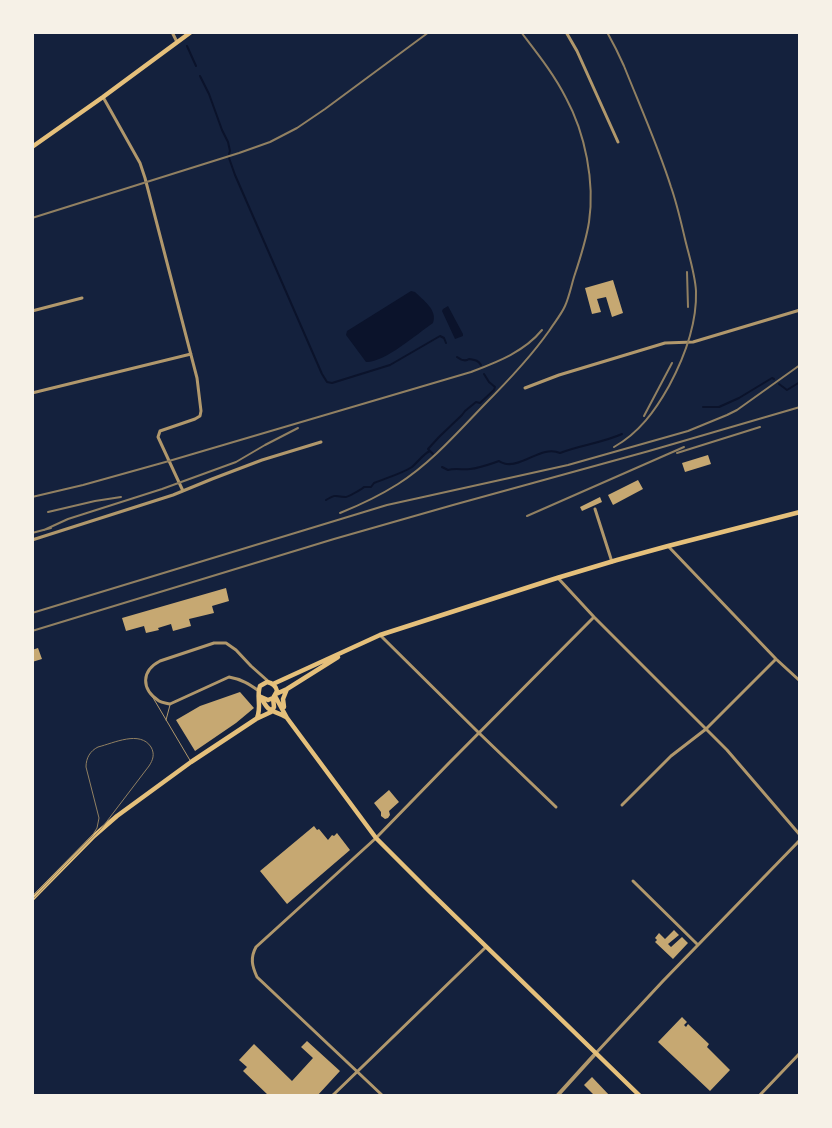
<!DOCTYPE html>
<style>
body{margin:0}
#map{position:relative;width:832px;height:1128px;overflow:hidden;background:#14213d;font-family:Merriweather,serif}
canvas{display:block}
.frame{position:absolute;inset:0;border:34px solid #f6f1e7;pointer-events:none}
</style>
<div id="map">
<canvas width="832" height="1128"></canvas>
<div class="frame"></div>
</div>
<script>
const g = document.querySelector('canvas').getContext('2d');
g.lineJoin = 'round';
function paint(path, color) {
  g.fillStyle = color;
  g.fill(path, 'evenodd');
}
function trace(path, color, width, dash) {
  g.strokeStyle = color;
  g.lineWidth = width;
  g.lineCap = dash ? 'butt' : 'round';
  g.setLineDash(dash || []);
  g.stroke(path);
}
const water = new Path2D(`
 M411,291L415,292C423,300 438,310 433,323C417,334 384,363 366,362L346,335L347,331Z
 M448,306L463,334V336L455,339L442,311L443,309Z`);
const stream = new Path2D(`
 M187,46L196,66
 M200,76L209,94L222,130L228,142L230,151L229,154
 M229,158L235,175L322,374L327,382L332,383L390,365L440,336L444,338L446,343
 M457,357C461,360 465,362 469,359C475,360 478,360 481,365
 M779,384L787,390L800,382
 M703,407H719L739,398L772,378L774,379
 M433,454L428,449L439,437L462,415L465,411L476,402L480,403L494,390L495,387L489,382L484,374
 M442,467L448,470C455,468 463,470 470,469C480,468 490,464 499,461C500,462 505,464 507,464C524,466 543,445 560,453C580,445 602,443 622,434
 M326,500C338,493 334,497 346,497C348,497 362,489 364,487H371L374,483C386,478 401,474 412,467C418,462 423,454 430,451`);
const building = new Path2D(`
 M613,280L623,313L612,317L606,297L597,299L601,312L592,314L585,288Z
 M708,455L711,464L685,472L682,463Z
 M638,480L643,489L613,505L608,495Z
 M600,497L602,502L582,511L580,507Z
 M226,588L229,601L212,606L214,613L189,619L191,626L173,631L171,624L158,628L159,630L146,633L144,626L126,631L122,618Z
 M38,648L42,659L32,662V650Z
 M240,692L254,708L236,723L195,751L176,720L200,706Z
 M389,790L399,802L389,811L390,815L388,818L385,819L381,816V812L374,803Z
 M314,826L317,830L319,829L328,840L332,835L334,836L337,833L350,850L287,904L260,871Z
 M674,930L679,935L668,944L671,947L682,937L688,943L673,959L655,942L657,940L655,938L659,933L665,939Z
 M682,1017L687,1022L684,1025L686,1027L688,1024L709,1044L707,1047L730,1070L710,1091L658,1042Z
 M307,1041L340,1071L317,1096H269L243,1071L247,1067L239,1060L254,1044L292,1081L313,1058L301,1047Z
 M592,1077L610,1096H595L584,1085Z`);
const service = new Path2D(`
 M152,696L191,762
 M166,720L170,705`);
const minor = new Path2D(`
 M172,32L177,42
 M566,32L577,51L618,142
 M103,97L140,163L145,178L197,378L201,411L200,416L195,419L160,431L158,437L183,491
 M32,311L82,298
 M525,388L559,375L665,343L693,342L800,310
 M32,393L191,354
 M595,509L612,562
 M32,540L173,495L212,479L262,460L321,442
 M668,546L776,659L800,681
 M558,578L594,617L727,750L800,835
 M380,635L479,733L556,807
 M259,691C249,684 241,679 229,677L170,704C167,703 162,703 159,701C141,689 141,671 160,661L214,643H226L236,650L251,666L269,682
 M622,805L671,756L706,729L776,659
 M633,881L698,945
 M596,1053L663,981L800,840
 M332,1096L486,947
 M383,1096L257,977C252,966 250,958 256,947L376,838L449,763L594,617
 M759,1096L800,1053`);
const tertiary = new Path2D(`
 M557,1096L596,1053`);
const secondary = new Path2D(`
 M32,147L103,97L191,32
 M273,684L380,635L557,578L617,560L668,546L800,512
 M276,694L287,689L338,657
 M275,696L287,718L376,838L428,890L640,1096
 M261,697C269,714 272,709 286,717
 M284,707L283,699L287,689
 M257,718C262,706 256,697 260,686L267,682C273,683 276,686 277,691L273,698L268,700L261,697
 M32,899L94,836L117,816L191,762L256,719L271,712L274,707L273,698`);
const tram = new Path2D(`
 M32,897L92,836L97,828L99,818L86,767C86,758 90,751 98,747C114,743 140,730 151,747C155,754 153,760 149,766L101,829L32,900`);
const rail = new Path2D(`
 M607,32L616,49L624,66C640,106 658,146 671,187C677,204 681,222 685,239C689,256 695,274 696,291C697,323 684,358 669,386C655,411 639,433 614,447
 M32,218L239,153L270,142L297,128L325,109L429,32
 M687,272L688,307
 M644,416L672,363
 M677,453L760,427
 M32,497L83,485L169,461L471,372C497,362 524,352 542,330
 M48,512L95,501L121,497
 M340,513C360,505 379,496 398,484C431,463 457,433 484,405C507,382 530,358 549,331C554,323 561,315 565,306C569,297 571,287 574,277C580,259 586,241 589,222C595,182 585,133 566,98C554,74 537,53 521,32
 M527,516L684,447
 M44,530L68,519L162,489L236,462L265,445L298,428
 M32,533L51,528
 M32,613L387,505L568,465L688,431L727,415L737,410L800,365
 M32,631L334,539L453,505L649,451L800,407`);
paint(water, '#0b132b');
trace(stream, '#0b132b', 2);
paint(building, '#c6a872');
trace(service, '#b1986c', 1);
trace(minor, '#b1986c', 3);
trace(tertiary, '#b1986c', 4);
trace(secondary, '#e5c07b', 4.5);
trace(tram, '#918062', 1);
trace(rail, '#918062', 2);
</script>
